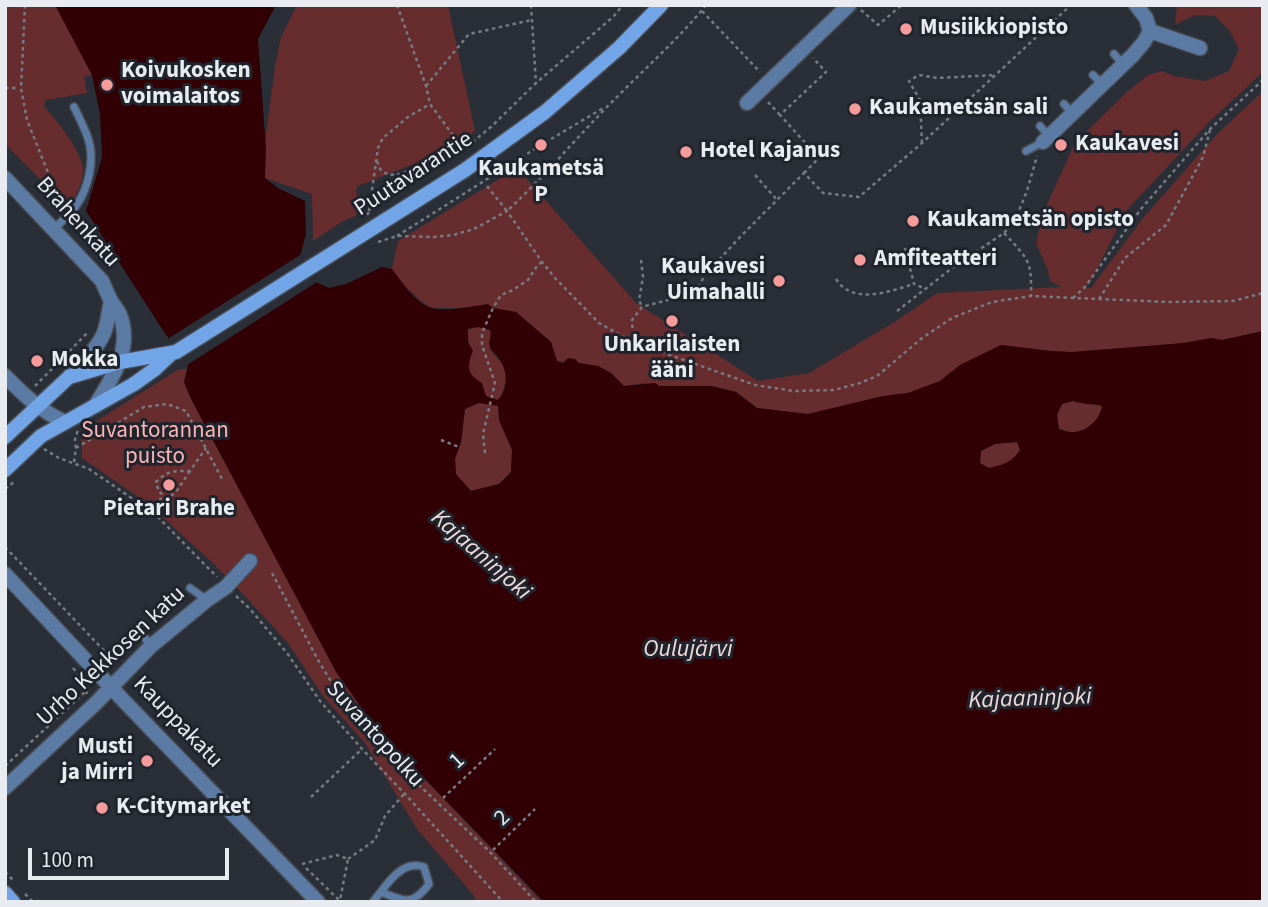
<!DOCTYPE html>
<meta charset="utf-8">
<style>
body{margin:0}
#map{position:relative;width:1268px;height:907px;overflow:hidden;background:#2a2f37;font-family:"Source Sans 3",sans-serif}
canvas{display:block}
.frame{position:absolute;inset:0;border:7px solid #e8ecf1;pointer-events:none}
.scale{position:absolute;left:28px;top:848px;width:201px;height:32px;box-sizing:border-box;border:4px solid #e8ecf1;border-top:0;padding-left:9px;font-size:21px;line-height:24px;white-space:nowrap;color:#e8ecf1;-webkit-text-stroke:5px #20252d;paint-order:stroke}
</style>
<div id="map">
<canvas width="1268" height="907"></canvas>
<div class="frame"></div>
<div class="scale">100 m</div>
</div>
<script>
const g = document.querySelector('canvas').getContext('2d');
g.lineJoin = 'round';
function paint(path, color) {
  g.fillStyle = color;
  g.fill(path, 'evenodd');
}
function trace(path, color, width, dash) {
  g.strokeStyle = color;
  g.lineWidth = width;
  g.lineCap = dash ? 'butt' : 'round';
  g.setLineDash(dash || []);
  g.stroke(path);
}
function label(font, color, halo, rows, align = 'center') {
  g.font = font + ' "Source Sans 3",sans-serif';
  g.lineWidth = 6;
  g.setLineDash([]);
  g.textBaseline = 'middle';
  g.strokeStyle = halo;
  g.fillStyle = color;
  for (const [text, x, y, turn = 0] of rows) {
    g.save();
    g.translate(x, y);
    g.rotate((+turn || 0) * Math.PI / 180);
    g.textAlign = isNaN(turn) ? turn : align;
    if (halo) g.strokeText(text, 0, 0);
    g.fillText(text, 0, 0);
    g.restore();
  }
}
const green = new Path2D(`
 M5,5H55L92,75L84,77L87,93L46,100L44,106C57,121 80,149 83,167C85,179 74,200 68,208L5,144Z
 M297,5H448L475,131L444,152L358,186L356,191L359,202L356,216L343,221L313,241L312,194L265,178V143L275,66L281,37Z
 M1177,5H1263V72L1209,122L1126,211L1091,281L1085,288H1091L1143,218L1217,134L1263,91V331L1222,340L1211,338L1184,343L1072,352L1051,351L1001,345L960,365L940,381L908,393L883,396L808,414L757,408L736,392L712,386H659L645,383L624,386L611,373L598,366L557,361L551,342L516,312L493,308H432L421,301L405,286L392,269L398,241L517,168L636,303L758,381L809,373L896,321L937,293L1061,287L1050,281L1048,271L1036,243L1043,213L1075,143L1127,92L1148,75L1162,71L1174,76L1205,81L1229,71L1239,49L1229,30L1215,16L1195,15L1175,25Z
 M478,327L490,330L491,333L489,343L490,349L505,368L506,379L502,395L498,400L486,396C484,387 477,384 472,377C467,368 471,362 470,353C470,345 467,338 468,329Z
 M179,369H187L184,382L190,397L337,672L366,714L396,749L542,902H473L475,897L417,829L365,743L323,696L288,643L244,595L215,565L147,503L82,458V430Z
 M1073,401L1102,406C1100,420 1086,433 1071,432C1067,432 1063,430 1059,429L1057,415L1062,404Z
 M479,403L496,404L498,406L499,420L512,450L511,472L499,484L471,491L456,474L455,459L461,442L465,409Z
 M1017,442L1020,450C1011,463 1004,465 989,468L980,463L981,451L995,444Z`);
const water = new Path2D(`
 M55,5H276L258,39L266,148L265,178L278,188L305,201L306,234L299,260L305,277L329,288L346,284L382,267L392,269C402,282 415,303 432,308C445,312 474,306 488,304L493,308L516,312L551,342L557,361L563,363L568,358L575,359L579,363L598,366L611,373L624,386L655,383L659,386H712L736,392L757,408L808,414L883,396L908,393L940,381L960,365L1001,345L1051,351L1072,352L1184,343L1211,338L1222,340L1263,331V902H544L396,749L366,714L336,672L190,397L184,382L188,366L164,332L86,211L102,157L100,114L92,75ZM478,327L490,330C492,337 488,341 490,347C491,351 495,353 497,356C508,369 509,387 498,400L486,396L482,383C467,374 466,367 473,351L468,342V329ZM1073,401C1083,405 1092,403 1102,406C1100,420 1086,433 1071,432C1067,432 1063,430 1059,429L1057,415L1062,404ZM479,403L498,406L499,420L512,450L511,472L499,484L471,491L456,474L455,459L461,442L465,409ZM1017,442L1020,450C1012,462 1003,465 989,468L980,463L981,451L995,444Z`);
const pier = new Path2D(`
 M305,252L303,260L308,275L320,280L184,367L166,340Z`);
const path = new Path2D(`
 M25,5L21,88L27,120L53,185V200L49,206
 M397,5L426,86L430,104L461,146
 M531,5L536,83
 M861,10L878,25L902,5
 M702,11L760,72
 M426,86L469,34L532,20
 M5,88H19
 M768,102L780,115
 M922,143L920,100L909,81L919,75L937,78L996,75
 M377,161L380,169L388,175L399,174L407,185L428,172L434,161
 M804,173L819,158L780,115L826,72L813,58
 M755,175L777,200
 M487,186L507,211C544,177 576,138 612,102C643,70 678,40 706,5
 M369,211L378,148L383,138L408,117L430,104
 M367,215L381,193L399,174L463,150L492,126L536,83L613,17L623,5
 M1004,233C1028,259 1032,260 1031,296
 M397,236L541,145L605,107
 M378,242L397,236L434,237L453,235L474,229L507,211L542,262L556,279L599,323L633,342L755,385L794,391L834,390L860,383L877,376L922,338L952,318L992,302L1031,296L1168,302L1233,301L1263,293
 M905,248L914,284L926,289
 M641,260L643,277L639,300L642,307
 M836,279C853,306 890,291 914,284
 M699,285L716,300
 M1073,298L1085,287L1141,209L1210,129L1263,80
 M1099,299L1125,258L1166,225L1203,157L1210,130
 M897,311L956,265L1004,233L1015,220L1027,191L1037,156
 M633,342L632,320L642,307L686,295L699,285L706,274L741,236L804,173L823,193L859,197L922,143L1071,5
 M35,386L87,333
 M441,440L459,447
 M76,448L75,439L78,430
 M44,449L59,458L89,469L155,514L217,577
 M485,453L483,434L495,383L482,345V333L493,308L501,295L513,290L528,280L537,266L542,262
 M74,462L76,448L144,407L167,404L186,411L222,479
 M190,471L176,492L168,498L159,492L156,482C168,470 174,471 190,471L206,448
 M5,489L14,482
 M155,514L162,495
 M5,547L113,660L118,661
 M272,573L318,660L340,696L373,735L421,787L489,851L536,902
 M236,596L250,609L287,653L320,701L362,749L405,794L503,902
 M73,668L87,685L86,691L87,694
 M5,766L85,692
 M311,797L362,749
 M443,798L495,749
 M493,850L535,809
 M348,859L375,840L385,816L404,794
 M302,864L337,855L348,859L340,900
 M306,868L341,902
 M5,872L14,881
 M25,894L33,902`);
const lane = new Path2D(`
 M1114,54L1123,64
 M1093,75L1102,84
 M1064,104L1072,113
 M1040,126L1048,135
 M1026,151L1043,142
 M54,230C61,222 69,214 76,206C89,187 95,159 88,138C84,127 79,117 74,107
 M190,588L207,600
 M141,633L151,646
 M373,902C386,886 401,859 424,867L429,884C412,907 404,901 381,892`);
const street = new Path2D(`
 M1136,5L1146,18L1150,31L1200,48
 M747,103L849,5
 M1043,142L1133,55L1144,42L1150,31
 M5,178L102,281C105,288 108,295 111,301C114,306 118,310 120,315C133,349 112,378 95,406
 M5,376C23,394 40,411 65,422
 M69,377C81,364 100,346 105,330C108,320 109,310 111,301
 M5,574L122,699L318,902
 M5,788L96,703L151,646L207,600L226,587L250,561`);
const secondary = new Path2D(`
 M5,437L69,377L120,362L176,352L465,170L545,112L619,48L661,5
 M5,470L41,436L134,384L155,369L171,354
 M5,893L13,902`);
const markers = [
 [906,29,7,"#f59b9b"],
 [107,85,7,"#f59b9b"],
 [855,109,7,"#f59b9b"],
 [541,145,7,"#f59b9b"],
 [1061,145,7,"#f59b9b"],
 [686,152,7,"#f59b9b"],
 [913,221,7,"#f59b9b"],
 [860,260,7,"#f59b9b"],
 [779,281,7,"#f59b9b"],
 [672,321,7,"#f59b9b"],
 [37,361,7,"#f59b9b"],
 [169,485,7,"#f59b9b"],
 [147,761,7,"#f59b9b"],
 [102,808,7,"#f59b9b"]
];
const poiNames = [
 ["Musiikkiopisto",920,29],
 ["Koivukosken",121,72],
 ["voimalaitos",121,98],
 ["Kaukametsän sali",869,109],
 ["Kaukavesi",1075,145],
 ["Hotel Kajanus",700,152],
 ["Kaukametsä",541,170,"center"],
 ["P",541,196,"center"],
 ["Kaukametsän opisto",927,221],
 ["Amfiteatteri",874,260],
 ["Kaukavesi",765,268,"right"],
 ["Uimahalli",765,294,"right"],
 ["Unkarilaisten",672,346,"center"],
 ["ääni",672,372,"center"],
 ["Mokka",51,361],
 ["Pietari Brahe",169,510,"center"],
 ["Musti",133,748,"right"],
 ["ja Mirri",133,774,"right"],
 ["K-Citymarket",116,808]
];
const streetNames = [
 ["Puutavarantie",414,175,-33],
 ["Brahenkatu",77,223,48],
 ["Urho Kekkosen katu",112,657,-43],
 ["Kauppakatu",177,723,46],
 ["Suvantopolku",374,735,48],
 ["1",458,762,-43],
 ["2",503,819,-44]
];
const parkNames = [
 ["Suvantorannan",155,432],
 ["puisto",155,458]
];
const waterNames = [
 ["Kajaaninjoki",480,556,41],
 ["Oulujärvi",688,651],
 ["Kajaaninjoki",1030,700,-2]
];
paint(green, '#672c2e');
paint(water, '#310004');
paint(pier, '#2a2f37');
trace(lane, '#484d55', 10);
trace(street, '#484d55', 17);
trace(secondary, '#484d55', 17);
trace(path, '#767b82', 2.5, [3.5, 3.5]);
trace(lane, '#5b7ba5', 7);
trace(street, '#5b7ba5', 14);
trace(secondary, '#71a5e8', 14);
for (const [x, y, r, color] of markers) {
  const dot = new Path2D();
  dot.arc(x, y, r, 0, 2 * Math.PI);
  g.fillStyle = color;
  g.fill(dot);
  trace(dot, '#20252d', 2.5);
}
label('bold 23px', '#e8ecf1', '#20252d', poiNames, 'left');
label('23px', '#e8ecf1', '#20252d', streetNames);
label('23px', '#fbb4b3', '#20252d', parkNames);
label('italic 24px', '#f0d8d7', '#20252d', waterNames);
</script>
